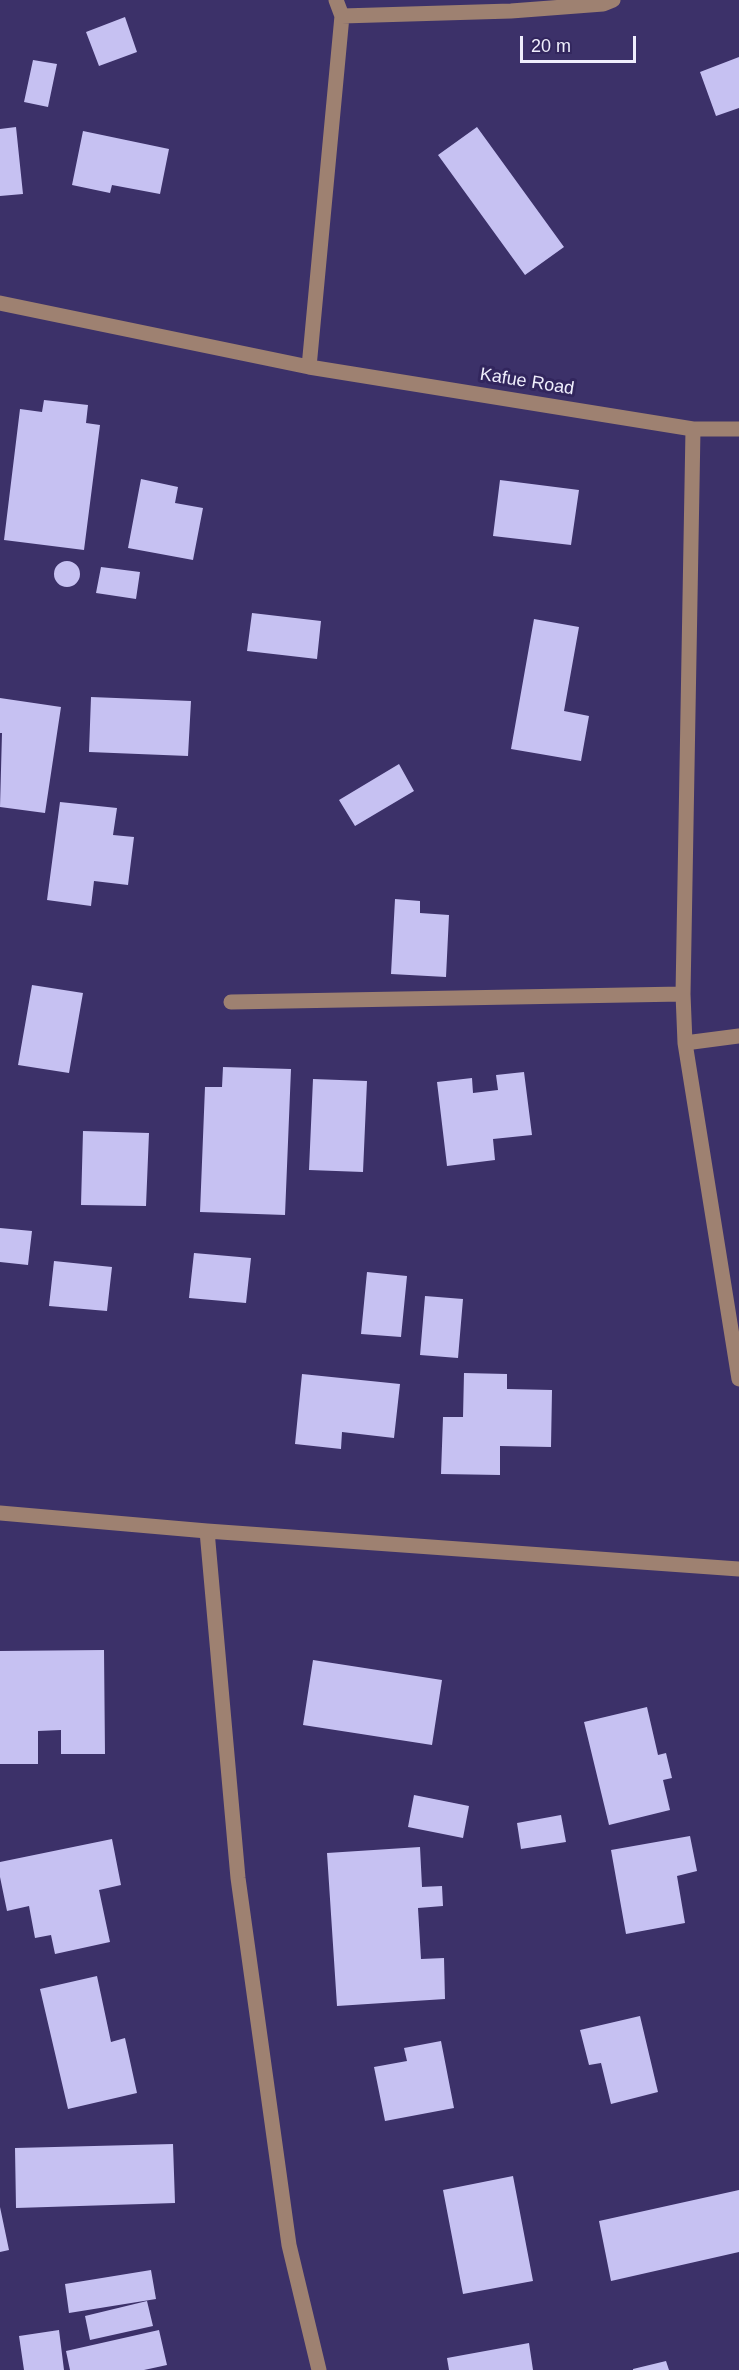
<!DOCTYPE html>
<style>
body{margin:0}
#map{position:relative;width:739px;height:2370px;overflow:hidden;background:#3c3169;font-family:Arial,sans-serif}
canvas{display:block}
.scale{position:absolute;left:520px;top:36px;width:116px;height:27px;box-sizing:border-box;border:3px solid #efeefc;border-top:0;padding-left:8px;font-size:18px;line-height:21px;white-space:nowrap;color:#efeefc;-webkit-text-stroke:4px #32265d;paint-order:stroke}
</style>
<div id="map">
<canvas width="739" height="2370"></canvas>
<div class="scale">20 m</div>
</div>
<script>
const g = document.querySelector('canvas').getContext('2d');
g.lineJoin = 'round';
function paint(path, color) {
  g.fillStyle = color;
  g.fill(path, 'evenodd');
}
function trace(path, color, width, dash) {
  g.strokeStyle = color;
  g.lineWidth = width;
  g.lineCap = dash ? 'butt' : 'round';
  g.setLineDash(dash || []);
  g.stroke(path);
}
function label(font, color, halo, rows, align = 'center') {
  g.font = font + ' Arial,sans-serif';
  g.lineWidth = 6;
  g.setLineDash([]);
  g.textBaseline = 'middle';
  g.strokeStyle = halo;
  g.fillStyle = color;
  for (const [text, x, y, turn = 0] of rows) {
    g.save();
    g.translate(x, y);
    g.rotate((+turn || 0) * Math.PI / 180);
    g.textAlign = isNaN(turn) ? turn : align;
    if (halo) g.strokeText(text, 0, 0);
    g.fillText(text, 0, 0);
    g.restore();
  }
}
const building = new Path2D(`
 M125,17L137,52L99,66L86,32Z
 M739,57V108L716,116L700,72Z
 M33,60L57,64L48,107L24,102Z
 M16,127L23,194L0,196V129Z
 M477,127L564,247L525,275L438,155Z
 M83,131L169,149L160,194L112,185L110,193L72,185Z
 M44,400L88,405L86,423L100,425L84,550L4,540L20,409L42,412Z
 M141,479L178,487L175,503L203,508L193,560L128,548Z
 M500,480L579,490L571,545L493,536Z
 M54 574a13 13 0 1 1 26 0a13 13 0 1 1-26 0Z
 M101,567L140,572L136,599L96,593Z
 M252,613L321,621L317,659L247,651Z
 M534,619L579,627L564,711L589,716L581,761L511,749Z
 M91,697L191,701L188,756L89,752Z
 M0,698L61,707L45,813L0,807L2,733H0Z
 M399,764L414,791L355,826L339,800Z
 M60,802L117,808L113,835L134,837L128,885L94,881L91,906L47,900Z
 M395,899L420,901V913L449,915L446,977L391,974Z
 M32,985L83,993L69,1073L18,1065Z
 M223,1067L291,1069L285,1215L200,1212L205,1087H222Z
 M524,1072L532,1135L493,1139L495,1160L447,1166L437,1082L472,1078L473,1093L498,1090L496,1075Z
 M313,1079L367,1081L363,1172L309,1170Z
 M83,1131L149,1133L146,1206L81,1205Z
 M0,1228L32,1231L28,1265L0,1262Z
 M194,1253L251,1258L246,1303L189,1298Z
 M54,1261L112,1267L107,1311L49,1306Z
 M367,1272L407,1276L401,1337L361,1334Z
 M425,1296L463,1299L458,1358L420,1355Z
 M464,1373L507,1374V1389L552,1390L551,1447L500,1446V1475L441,1474L443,1417H463Z
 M302,1374L400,1384L394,1438L342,1432L341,1449L295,1444Z
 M104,1650L105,1754H61V1730L38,1731V1764H0V1651Z
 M313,1660L442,1680L432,1745L303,1725Z
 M647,1707L658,1755L666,1753L672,1778L663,1780L670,1810L609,1825L584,1722Z
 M414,1795L469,1806L463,1838L408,1827Z
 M561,1815L566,1842L521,1849L517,1823Z
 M690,1836L697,1871L677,1876L685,1923L626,1934L611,1850Z
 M112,1839L121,1885L99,1890L110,1942L55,1954L51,1935L35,1938L29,1906L7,1911L0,1877V1862Z
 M420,1847L422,1887L442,1886L443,1906L418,1908L421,1959L444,1958L445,1999L337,2006L327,1853Z
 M97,1976L111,2042L125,2038L137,2093L68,2109L40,1989Z
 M640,2016L658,2092L611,2104L601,2063L589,2065L580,2030Z
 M441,2041L454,2108L385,2121L374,2067L407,2061L404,2048Z
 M173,2144L175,2203L16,2208L15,2148Z
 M513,2176L533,2281L463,2294L443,2190Z
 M739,2190V2252L611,2281L599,2221Z
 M0,2207L9,2250L0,2252Z
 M151,2270L156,2299L69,2313L65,2284Z
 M147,2301L153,2326L90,2340L85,2316Z
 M59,2330L64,2370H24L19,2336Z
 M159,2330L167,2365L144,2370H70L66,2351Z
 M529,2343L533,2370H449L447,2358Z
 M666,2361L669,2370H633V2369Z`);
const minor = new Path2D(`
 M342,16L511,11L603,4L613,0
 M0,303L309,367L693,429H739
 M309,367L342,16L336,0
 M693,429L683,994L685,1043L739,1379
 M231,1002L683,994
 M685,1043L739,1036
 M0,1513L207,1531L739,1569
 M207,1531L238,1878L289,2245L319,2370`);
const streetNames = [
 ["Kafue Road",527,382,9]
];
paint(building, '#c6c1f2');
trace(minor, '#9e8171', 15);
label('18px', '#efeefc', '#32265d', streetNames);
</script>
